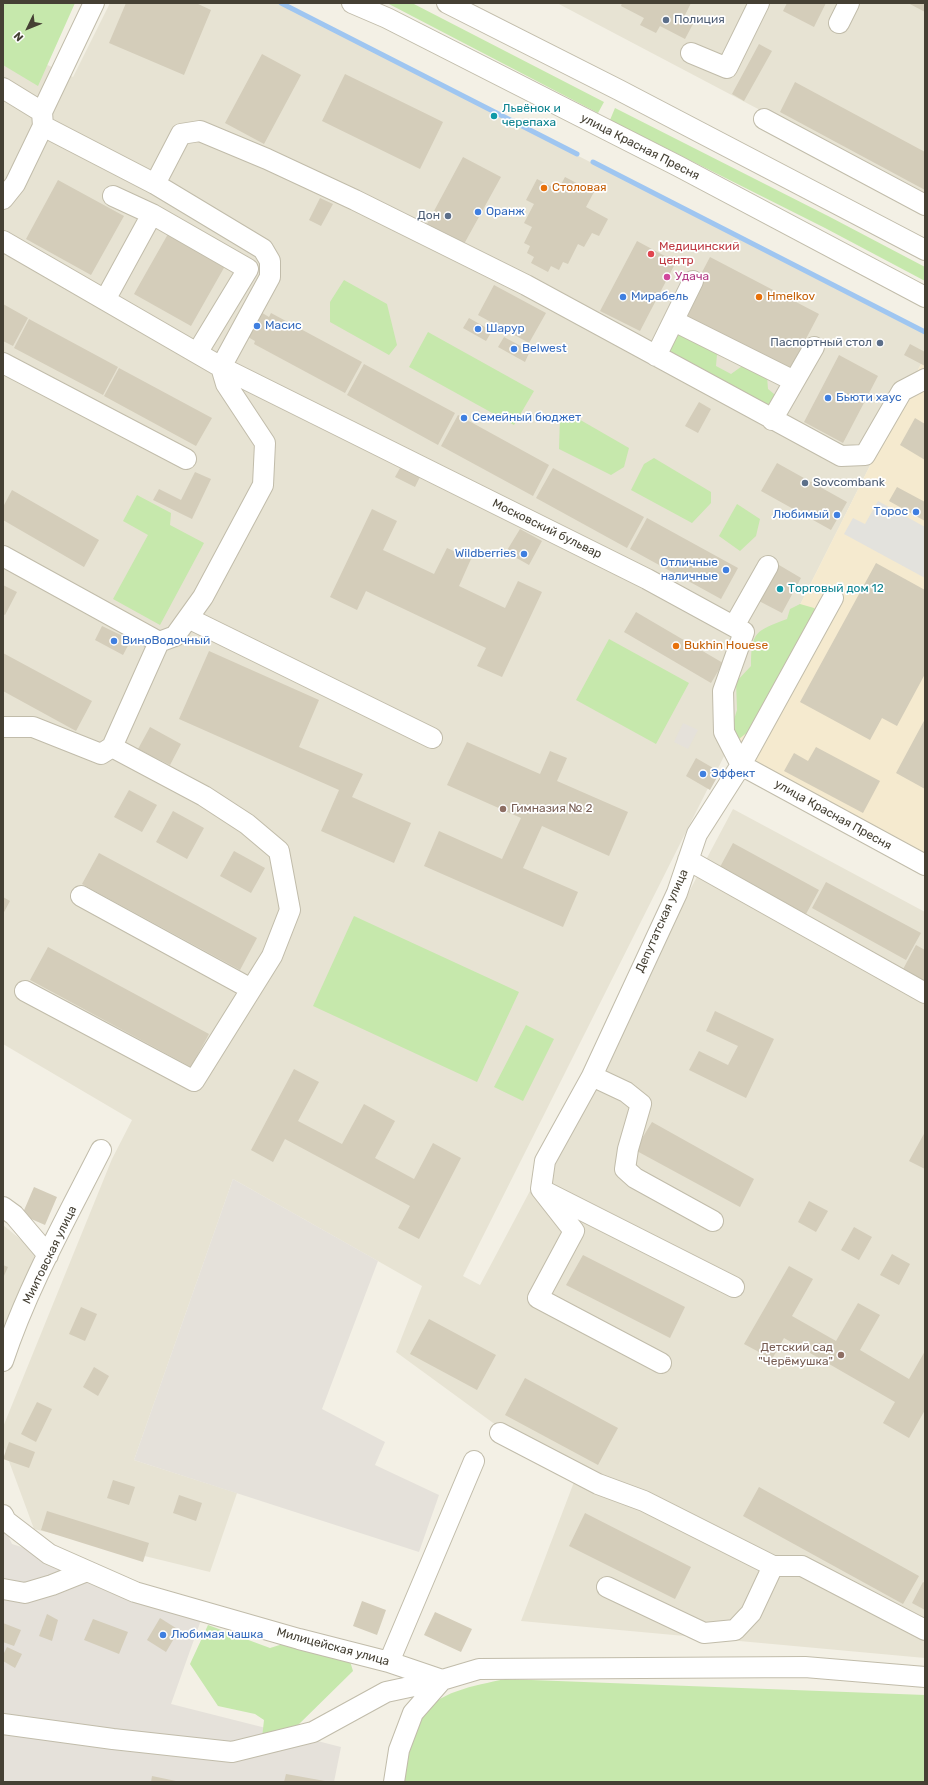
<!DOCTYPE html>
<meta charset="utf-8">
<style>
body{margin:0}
#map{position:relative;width:928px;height:1785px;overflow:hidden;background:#f3f0e5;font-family:Rubik,sans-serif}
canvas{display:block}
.frame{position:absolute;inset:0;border:4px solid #454034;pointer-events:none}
.north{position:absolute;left:8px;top:8px;width:40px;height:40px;-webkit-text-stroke:3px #fff;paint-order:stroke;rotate:227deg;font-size:11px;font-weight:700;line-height:16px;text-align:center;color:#454034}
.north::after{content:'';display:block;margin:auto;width:14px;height:18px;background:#454034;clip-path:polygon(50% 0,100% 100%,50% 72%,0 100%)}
</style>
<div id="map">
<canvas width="928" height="1785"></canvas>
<div class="frame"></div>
<div class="north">N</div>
</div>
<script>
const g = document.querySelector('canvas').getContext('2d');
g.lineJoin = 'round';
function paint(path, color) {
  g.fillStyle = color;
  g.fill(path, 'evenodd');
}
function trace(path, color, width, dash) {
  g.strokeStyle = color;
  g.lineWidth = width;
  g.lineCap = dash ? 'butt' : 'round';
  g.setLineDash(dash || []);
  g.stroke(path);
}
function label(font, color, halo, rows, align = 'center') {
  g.font = font + ' Rubik,sans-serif';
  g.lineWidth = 3.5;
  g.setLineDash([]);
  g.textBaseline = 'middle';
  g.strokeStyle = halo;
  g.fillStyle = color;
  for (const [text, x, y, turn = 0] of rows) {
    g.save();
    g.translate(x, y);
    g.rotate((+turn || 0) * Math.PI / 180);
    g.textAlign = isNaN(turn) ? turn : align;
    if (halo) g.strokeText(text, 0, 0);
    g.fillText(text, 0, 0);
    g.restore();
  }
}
const residential = new Path2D(`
 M110,3H277L925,332V356L463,1276L480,1285L733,809L925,912V1658L521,1621L574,1482L396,1352L422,1286L233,1179L134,1460L237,1493L210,1572L34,1529L3,1445V1427L112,1159L132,1120L3,1044V44L73,77Z
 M557,3H925V197Z
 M3,1225L36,1252L3,1346Z`);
const commercial = new Path2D(`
 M925,356V862L724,756Z`);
const industrial = new Path2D(`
 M683,723L698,730L688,749L674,742Z
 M233,1179L378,1261L322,1409L385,1442L375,1465L439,1495L419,1552L134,1460Z
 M3,1525L12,1544L206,1606L171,1704L341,1747L334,1782H3Z`);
const green = new Path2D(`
 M3,3H75L38,86L3,65Z
 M387,3H412L604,102L598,113Z
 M615,108L830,217L925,267V281L825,228L610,120Z
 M344,280L387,304L397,345L389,355L330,322V302Z
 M683,331L710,346L717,354L716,366L731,374L745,364L767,376L768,389L774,394C775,401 773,406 766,408L666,358L673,334Z
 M428,332L534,391L514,425L409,367Z
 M570,414L629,448L624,467L611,475L559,449L560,416Z
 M654,458L711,492V503L692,523L631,490L644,464Z
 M137,495L171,513L170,525L204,543L160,625L113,599L148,535L123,521Z
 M737,504L760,519L756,536L740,551L719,536Z
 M800,604L814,608L819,614L759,723L739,739L730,732L737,710L736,682L751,666C751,631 756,631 787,619L790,609Z
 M609,639L689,683L656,744L576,700Z
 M354,916L519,992L477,1082L313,1006Z
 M526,1025L554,1039L523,1101L494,1087Z
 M208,1625L270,1648L299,1639L349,1658L353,1671L294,1729L262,1738L264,1720L255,1714L218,1706L190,1664Z
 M505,1679L925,1695V1782H401C404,1770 412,1727 418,1719C437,1691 474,1686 505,1679Z`);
const parking = new Path2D(`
 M878,501L925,527V578L844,534L853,518L865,524Z`);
const stream = new Path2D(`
 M281,3L577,154
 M593,162L925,332`);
const building = new Path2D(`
 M126,3H196L211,10L184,75L109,43Z
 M622,3H691L684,17L694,22L685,39L660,26L656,33L640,25L644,18L621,6Z
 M787,3H826L814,27L783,11Z
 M908,3H925V12Z
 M759,44L772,51L744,101L732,94Z
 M262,54L301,75L264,144L225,123Z
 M345,74L443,122L420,169L322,121Z
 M795,82L925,152V190L780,112Z
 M463,157L501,177L464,244L427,224Z
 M565,177L594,192L586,207L608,219L599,236L592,233L584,247L578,244L568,264L563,262L559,270L551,266L548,272L531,263L534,257L527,253L530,246L524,243L532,227L524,223L534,204L526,200L537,179L558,190Z
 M58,180L124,216L91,275L26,239Z
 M320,198L333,204L321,226L309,220Z
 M168,234L225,266L191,326L134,294Z
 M637,241L676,262L640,331L600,311Z
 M710,257L819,314L788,373L679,316Z
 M494,285L546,313L529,343L478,315Z
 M3,304L28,318L13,346L3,341Z
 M259,311L269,317L271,313L362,362L345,393L254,344L255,341L246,336Z
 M469,318L492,331L486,341L463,328Z
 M29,319L118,367L103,395L14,348Z
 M504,337L530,351L525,362L498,347Z
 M910,344L925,352V366L904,355Z
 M839,355L878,376L843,443L804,422Z
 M364,364L455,413L438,445L347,395Z
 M119,368L212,418L196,446L104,396Z
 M699,402L711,409L698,433L685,426Z
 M458,415L549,465L533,496L441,446Z
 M915,418L925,424V460L900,445Z
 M404,461L423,471L415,487L395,477Z
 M777,463L847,502L831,530L761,491Z
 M553,468L644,517L627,548L536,498Z
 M195,472L211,479L192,519L153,500L159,489L181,500Z
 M897,487L925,502V521L889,501Z
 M12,490L99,540L84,567L3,520V507Z
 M372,509L397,521L383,550L434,574L447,548L471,559L459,586L505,608L518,581L542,592L502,677L477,666L486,648L366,591L357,610L330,597Z
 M647,518L738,568L721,599L630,549Z
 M520,529L542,541L529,565L506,552Z
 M876,563L925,590V674L897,726L882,718L870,740L800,702Z
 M779,565L801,578L782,613L759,601Z
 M3,585L17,592L5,615L3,614Z
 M636,612L723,663L711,683L624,632Z
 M102,626L131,640L123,655L95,640Z
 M209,651L319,700L299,747L363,774L352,797L411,823L394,863L321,831L339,790L179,719Z
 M3,653L92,701L76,731L3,691Z
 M925,719V789L896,773Z
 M150,727L181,744L170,765L138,749Z
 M467,742L540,774L550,751L567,758L557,781L628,812L609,856L542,826L523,868L578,892L563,927L424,866L439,831L502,859L521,818L447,785Z
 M816,747L880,781L863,813L784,771L794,753L808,761Z
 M696,758L720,772L710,790L686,776Z
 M129,790L157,805L142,832L114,817Z
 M173,811L204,828L187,859L156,842Z
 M733,843L819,890L806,914L720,867Z
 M234,851L265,868L251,893L220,876Z
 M99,853L257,938L240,970L82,884Z
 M826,882L921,933L906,960L812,908Z
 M3,897L10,901L3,914Z
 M916,945L925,950V986L901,973Z
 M48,947L209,1034L191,1067L30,980Z
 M715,1011L774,1039L746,1098L689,1070L699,1051L728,1065L738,1046L706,1031Z
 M294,1069L319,1082L298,1121L342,1144L364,1104L395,1121L375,1158L414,1179L433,1143L461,1158L419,1239L398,1228L410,1206L285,1139L273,1162L251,1150Z
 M652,1122L754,1179L740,1207L635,1150Z
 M925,1132V1169L909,1161Z
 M34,1187L57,1197L45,1225L22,1215Z
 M809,1201L828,1211L816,1232L798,1222Z
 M854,1227L872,1237L859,1260L841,1250Z
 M892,1254L910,1264L899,1285L880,1275Z
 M583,1255L685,1307L670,1338L566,1285Z
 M3,1265L8,1267L3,1278Z
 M789,1266L813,1279L792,1316L836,1341L858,1303L880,1315L860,1350L909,1379L925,1351V1410L909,1438L883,1423L895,1402L784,1338L772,1359L744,1344Z
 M81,1307L97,1314L85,1341L69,1334Z
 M429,1319L496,1355L477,1390L410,1354Z
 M94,1367L109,1376L98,1396L83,1387Z
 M525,1378L618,1428L598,1465L505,1415Z
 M37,1402L52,1409L36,1442L21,1434Z
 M9,1442L35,1452L29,1468L3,1459Z
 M113,1480L135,1487L129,1505L107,1498Z
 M759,1487L919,1576L903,1604L743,1516Z
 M179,1495L202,1503L196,1521L173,1513Z
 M47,1511L149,1543L143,1562L41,1530Z
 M585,1513L691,1567L675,1599L569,1546Z
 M923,1582L925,1583V1610L912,1603Z
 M362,1601L386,1610L377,1635L353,1626Z
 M435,1612L472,1629L461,1652L424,1635Z
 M47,1614L58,1620L52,1641L39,1636Z
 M160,1618L179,1630L166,1652L147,1640Z
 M93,1619L128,1632L119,1654L84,1640Z
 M3,1623L21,1630L14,1646L3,1642Z
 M7,1647L22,1654L15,1668L3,1661V1655Z
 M286,1774L325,1781V1782H284Z
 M152,1776L176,1781L175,1782H151Z`);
const minor = new Path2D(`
 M352,3L387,18L678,166L925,297
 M447,3L619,90L925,250
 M839,23L849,3
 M691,53L727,68L759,3
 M3,88L42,112L43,126L15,184L3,199
 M42,112L94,3
 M764,119L925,205
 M155,184L181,134L200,131L267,159L355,200L526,285L841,456L865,455L902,391L925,379
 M113,196L152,214L248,269L197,353
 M3,241L221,367L647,579L744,632L723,691L724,732L741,765L925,865
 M105,300L152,214
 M674,321L794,381
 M656,356L693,281
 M3,363L186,459
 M772,420L814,347
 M3,556L159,642
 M188,618L432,738
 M734,626L768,566
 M3,727H33L101,754L112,747L159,642L175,636L203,597L263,485L265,443L226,384L221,367L270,277V261L263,249L155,184L43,126
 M688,860L925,993
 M81,896L251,989
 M25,991L194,1081L272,956L290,910L279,851L247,824L204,796L112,747
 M592,1076L626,1092L641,1104L628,1149L625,1169L635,1178L713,1221
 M541,1189L545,1161L592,1076L677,893L697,834L741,765L833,598
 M541,1189L574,1231L538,1298L661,1363
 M546,1192L734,1287
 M3,1207L14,1215L48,1255
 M3,1361C27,1288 66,1219 101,1150
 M500,1433L598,1484L644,1501L773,1566H802L925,1630
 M3,1515L6,1521L49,1554L135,1592L299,1639L389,1662L442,1680
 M607,1587L704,1633L735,1630L751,1613L773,1566
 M3,1589L25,1593L52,1585L87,1571
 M389,1662L474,1461
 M3,1724L113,1739L232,1752L313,1732L386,1692L442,1680L479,1669L805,1667L925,1677
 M394,1782L399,1750L413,1713L442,1680`);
const markers = [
 [666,20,4,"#5c6f8a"],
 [494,116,4,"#0f9aa8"],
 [544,188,4,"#e8710a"],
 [478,212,4,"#3f7fe0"],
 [448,216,4,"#5c6f8a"],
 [651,254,4,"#e0444e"],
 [667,277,4,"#d1479c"],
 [623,297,4,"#3f7fe0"],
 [759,297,4,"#e8710a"],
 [257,326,4,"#3f7fe0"],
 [478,329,4,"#3f7fe0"],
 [880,343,4,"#5c6f8a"],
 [514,349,4,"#3f7fe0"],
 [828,398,4,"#3f7fe0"],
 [464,418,4,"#3f7fe0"],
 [805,483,4,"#5c6f8a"],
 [916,512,4,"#3f7fe0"],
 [837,515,4,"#3f7fe0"],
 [524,554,4,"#3f7fe0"],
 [726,570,4,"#3f7fe0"],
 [780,589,4,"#0f9aa8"],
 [114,641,4,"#3f7fe0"],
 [676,646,4,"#e8710a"],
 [703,774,4,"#3f7fe0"],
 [503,809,4,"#8d6e63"],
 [841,1355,4,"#8d6e63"],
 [163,1635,4,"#3f7fe0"]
];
const serviceNames = [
 ["Полиция",674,20],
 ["Дон",440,216,"right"],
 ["Паспортный стол",872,343,"right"],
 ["Sovcombank",813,483]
];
const cultureNames = [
 ["Львёнок и",502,109],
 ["черепаха",502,123],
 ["Торговый дом 12",788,589]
];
const streetNames = [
 ["улица Красная Пресня",640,147,27],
 ["Московский бульвар",547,529,26],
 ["улица Красная Пресня",833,815,29],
 ["Депутатская улица",662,921,-66],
 ["Миитовская улица",50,1255,-64],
 ["Милицейская улица",333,1647,15]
];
const foodNames = [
 ["Столовая",552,188],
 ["Hmelkov",767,297],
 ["Bukhin Houese",684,646]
];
const shopNames = [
 ["Оранж",486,212],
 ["Мирабель",631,297],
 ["Масис",265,326],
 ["Шарур",486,329],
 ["Belwest",522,349],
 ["Бьюти хаус",836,398],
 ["Семейный бюджет",472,418],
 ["Торос",908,512,"right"],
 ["Любимый",829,515,"right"],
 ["Wildberries",516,554,"right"],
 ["Отличные",718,563,"right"],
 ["наличные",718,577,"right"],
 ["ВиноВодочный",122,641],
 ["Эффект",711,774],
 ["Любимая чашка",171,1635]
];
const healthNames = [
 ["Медицинский",659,247],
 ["центр",659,261]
];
const hotelNames = [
 ["Удача",675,277]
];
const educationNames = [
 ["Гимназия № 2",511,809],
 ["Детский сад",833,1348,"right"],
 ["\"Черёмушка\"",833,1362,"right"]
];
paint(residential, '#e7e3d3');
paint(commercial, '#f5eacf');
paint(industrial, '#e5e1da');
paint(green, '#c6e8ac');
paint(parking, '#e3e2dd');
trace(stream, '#9fc6f1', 5);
paint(building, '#d4cdba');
trace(minor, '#c1bcaa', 22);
trace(minor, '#fff', 20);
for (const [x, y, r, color] of markers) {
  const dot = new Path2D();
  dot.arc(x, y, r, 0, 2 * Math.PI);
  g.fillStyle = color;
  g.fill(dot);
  trace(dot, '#fff', 1.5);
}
label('12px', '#4e5e75', '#fff', serviceNames, 'left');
label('12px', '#0d838f', '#fff', cultureNames, 'left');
label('12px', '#454034', '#fff', streetNames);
label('12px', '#c56008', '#fff', foodNames, 'left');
label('12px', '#366cbe', '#fff', shopNames, 'left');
label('12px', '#be3a42', '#fff', healthNames, 'left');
label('12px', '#b23c85', '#fff', hotelNames, 'left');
label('12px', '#785e54', '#fff', educationNames, 'left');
</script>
